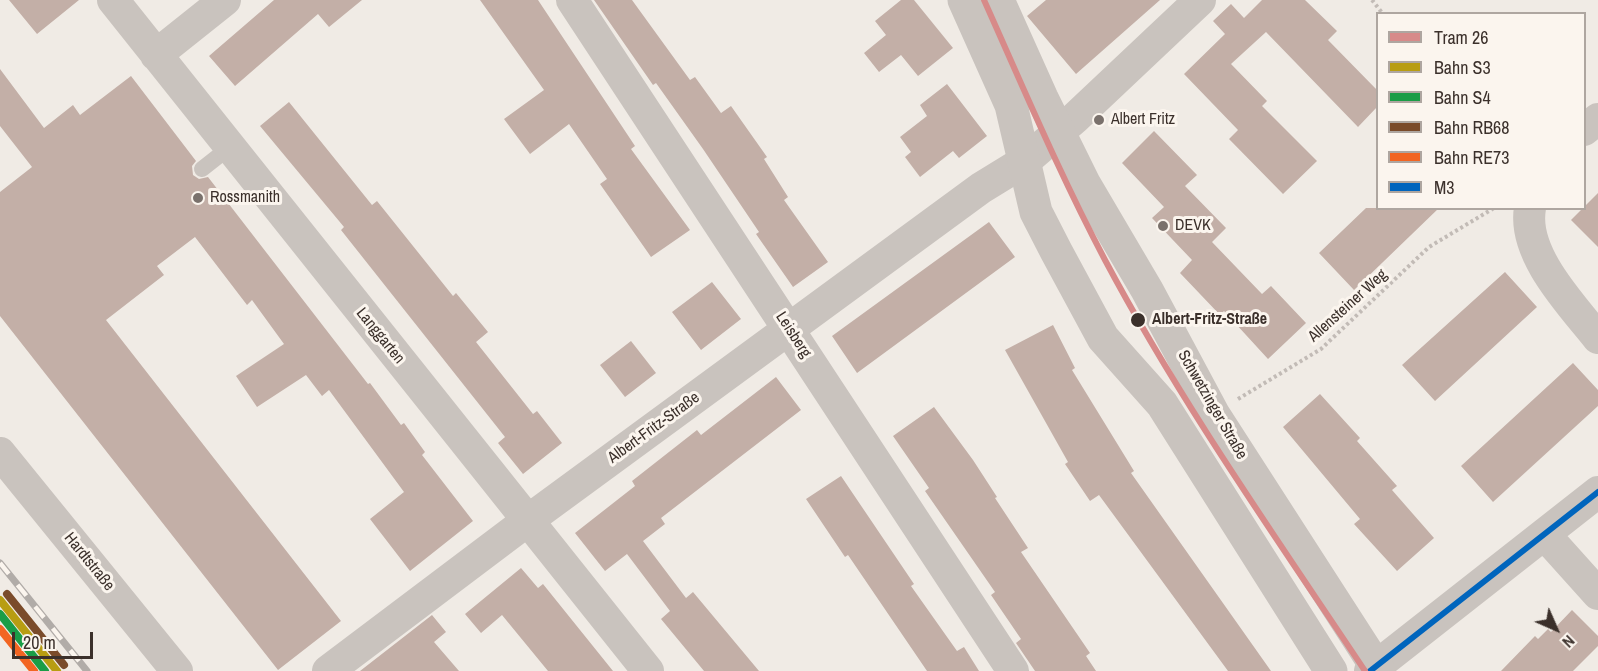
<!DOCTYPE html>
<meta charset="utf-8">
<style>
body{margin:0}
#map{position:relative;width:1598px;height:671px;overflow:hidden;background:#f0ebe5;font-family:"Archivo Narrow",sans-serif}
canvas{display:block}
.legend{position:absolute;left:1376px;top:12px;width:210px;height:198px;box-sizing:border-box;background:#fbf5ee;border:2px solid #aea6a0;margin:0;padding:8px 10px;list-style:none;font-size:18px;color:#3b302b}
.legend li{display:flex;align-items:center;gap:12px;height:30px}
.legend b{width:30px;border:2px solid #aea6a0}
.north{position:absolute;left:1526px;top:599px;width:60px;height:60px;-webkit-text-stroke:4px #fbf5ee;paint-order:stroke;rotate:135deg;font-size:16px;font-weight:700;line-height:24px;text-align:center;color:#3b302b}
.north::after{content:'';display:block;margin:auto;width:21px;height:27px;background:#3b302b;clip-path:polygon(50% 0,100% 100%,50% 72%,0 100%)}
.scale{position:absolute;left:12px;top:632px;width:81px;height:27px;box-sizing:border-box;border:3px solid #3b302b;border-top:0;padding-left:8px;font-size:18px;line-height:21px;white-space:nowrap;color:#3b302b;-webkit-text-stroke:4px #fbf5ee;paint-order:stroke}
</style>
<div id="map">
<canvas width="1598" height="671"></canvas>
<ul class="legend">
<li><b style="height:8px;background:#d78a89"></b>Tram 26</li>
<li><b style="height:8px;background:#b89d12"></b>Bahn S3</li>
<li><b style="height:8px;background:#1a9d47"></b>Bahn S4</li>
<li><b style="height:8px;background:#7a4b2a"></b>Bahn RB68</li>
<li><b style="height:8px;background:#f26522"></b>Bahn RE73</li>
<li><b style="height:8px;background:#0065bd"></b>M3</li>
</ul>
<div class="north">N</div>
<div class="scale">20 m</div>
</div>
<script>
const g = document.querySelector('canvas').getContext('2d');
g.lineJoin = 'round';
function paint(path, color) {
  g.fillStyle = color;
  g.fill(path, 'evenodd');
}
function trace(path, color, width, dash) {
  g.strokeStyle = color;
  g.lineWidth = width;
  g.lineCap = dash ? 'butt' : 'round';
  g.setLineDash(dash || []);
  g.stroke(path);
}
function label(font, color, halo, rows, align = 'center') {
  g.font = font + ' "Archivo Narrow",sans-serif';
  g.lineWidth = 6;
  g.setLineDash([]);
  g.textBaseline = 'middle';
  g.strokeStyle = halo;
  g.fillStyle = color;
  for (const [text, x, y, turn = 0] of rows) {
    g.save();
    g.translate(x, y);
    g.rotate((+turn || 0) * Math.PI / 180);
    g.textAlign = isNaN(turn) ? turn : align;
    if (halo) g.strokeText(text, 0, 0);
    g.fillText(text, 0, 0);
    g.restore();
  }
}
const building = new Path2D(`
 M9,0H79L37,34Z
 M274,0H362L329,27L318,14L235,86L209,56Z
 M480,0H538L635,146L631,149L690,230L651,257L600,184L607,179L569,124L530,154L504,119L544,90Z
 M594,0H632L690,80L695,77L721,113L731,106L767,157L764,159L788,197L784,200L828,262L793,287L756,234L759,232L703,149L656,83L653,85Z
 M901,0H914L953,48L918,76L901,55L879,72L864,53L886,35L875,21Z
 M1046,0H1160L1076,74L1027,16Z
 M1262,0H1305L1337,31L1328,40L1377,90V107L1358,127L1266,32L1231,64L1267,101L1262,106L1317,161L1283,194L1229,139L1238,130L1184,74L1225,34L1213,21L1231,4L1244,18Z
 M0,69L44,128L73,105L80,115L131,76L196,161L192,166L193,175L199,179L208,177L368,384L370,383L401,425L404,423L425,452L422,455L473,521L410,571L370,519L404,492L329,390L322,396L306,375L257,407L236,376L284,344L252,300L247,305L195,237L157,266L164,275L106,320L341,621L278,670L0,316V192L32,167L0,126Z
 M947,84L987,136L959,158L953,151L920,177L905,157L911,152L900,137L927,116L920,105Z
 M289,102L372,205L377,201L453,296L456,293L488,332L476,342L533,414L537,411L562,443L523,474L498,443L505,437L341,230L344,227L260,126Z
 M1154,131L1197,175L1185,186L1226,228L1212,242L1262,294L1271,286L1306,323L1268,359L1224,311L1220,315L1180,273L1192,260L1152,218L1164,207L1122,163Z
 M1598,193V247L1571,220Z
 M1366,208H1439L1354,290L1319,253Z
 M989,222L1015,257L857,373L832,336Z
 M1505,272L1537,307L1435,401L1402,365Z
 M712,282L741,319L701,350L672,312Z
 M1053,325L1075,368L1072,370L1134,471L1131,473L1271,671H1228L1099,495L1090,501L1065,464L1068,462L1005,350Z
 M631,341L656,373L625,397L600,365Z
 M1573,363L1598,390V406L1493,502L1461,466Z
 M776,377L801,410L661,518L665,524L643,541L686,598L693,592L759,671H704L661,619L670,611L627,554L605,571L575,533L635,486L632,481L697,430L701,435Z
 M1320,394L1360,438L1357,441L1397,486L1392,490L1434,538L1397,571L1354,524L1360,519L1283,427Z
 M934,407L973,460L997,497L995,498L1028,548L1021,552L1090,653L1086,656L1096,671H1035L1016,643L1021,639L991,595L995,592L925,491L929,488L893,436Z
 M841,476L914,584L911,586L957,651L964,647L979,671H927L848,555L845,557L806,499Z
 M521,568L538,588L543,584L613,671H548L502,615L481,633L465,614Z
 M1572,610L1598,636V646L1573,671H1501L1535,636L1538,639L1548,629L1551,632Z
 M432,615L446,632L434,642L459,671H360Z`);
const path = new Path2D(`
 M1372,0L1383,14
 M1238,399L1321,349L1429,247L1494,208`);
const service = new Path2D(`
 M202,169L230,147`);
const minor = new Path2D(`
 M113,0L648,671
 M572,0L1013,671
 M156,55L225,0
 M1584,130L1598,119
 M1530,208C1522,254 1571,304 1598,338
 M0,453L177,671
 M1545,535L1598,594
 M328,671L527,521L981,188L1025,161L1075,118L1200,0
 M1370,671L1598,492`);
const tertiary = new Path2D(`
 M964,0L1011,105L1036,212L1056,251L1103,338L1162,404L1331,671
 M998,0L1042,98L1084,183L1147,290L1214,415L1379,671`);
const rail = new Path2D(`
 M0,563L87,671`);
const bus1 = new Path2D(`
 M1370,671L1598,492`);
const rail1 = new Path2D(`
 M0,600L57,671`);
const rail2 = new Path2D(`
 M0,614L45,671`);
const rail3 = new Path2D(`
 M7,594L64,665`);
const rail4 = new Path2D(`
 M0,629L34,671`);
const tram1 = new Path2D(`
 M984,0C1023,87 1060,175 1105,260C1181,403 1275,536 1365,671`);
const markers = [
 [1099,120,6,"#7a716c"],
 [198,198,6,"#7a716c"],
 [1163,226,6,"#7a716c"],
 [1138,320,8,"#3b302b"]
];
const poiNames = [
 ["Albert Fritz",1111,120],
 ["Rossmanith",210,198],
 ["DEVK",1175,226]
];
const streetNames = [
 ["Allensteiner Weg",1348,306,-42],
 ["Leisberg",793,335,57],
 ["Langgarten",380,336,51],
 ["Schwetzinger Straße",1212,405,60],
 ["Albert-Fritz-Straße",654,428,-36],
 ["Hardtstraße",89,562,51]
];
const stopNames = [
 ["Albert-Fritz-Straße",1152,320]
];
paint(building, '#c3afa7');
trace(path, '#c2bbb6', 4, [3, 3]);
trace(service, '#c9c3be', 16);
trace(minor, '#c9c3be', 32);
trace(tertiary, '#c9c3be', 33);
trace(rail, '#b1aca8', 7);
trace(rail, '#fbf5ee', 4.5, [14]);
trace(bus1, '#0065bd', 6);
trace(rail1, '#b89d12', 8);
trace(rail2, '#1a9d47', 8);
trace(rail3, '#7a4b2a', 8);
trace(rail4, '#f26522', 8);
trace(tram1, '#d78a89', 6);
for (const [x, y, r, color] of markers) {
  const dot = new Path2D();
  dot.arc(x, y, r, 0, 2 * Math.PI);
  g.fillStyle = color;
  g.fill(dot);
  trace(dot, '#fbf5ee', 2);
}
label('16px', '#3b302b', '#fbf5ee', poiNames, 'left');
label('16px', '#3b302b', '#fbf5ee', streetNames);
label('bold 16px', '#3b302b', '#fbf5ee', stopNames, 'left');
</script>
